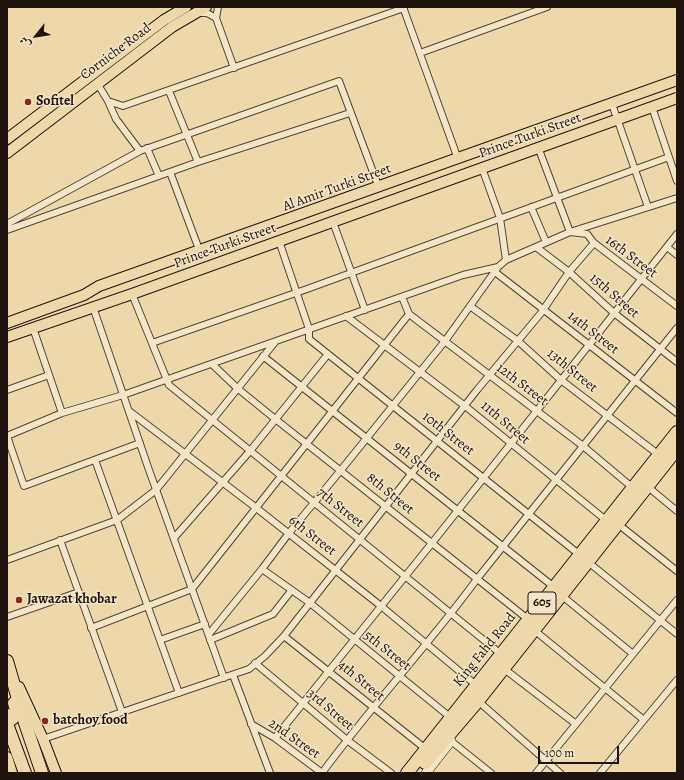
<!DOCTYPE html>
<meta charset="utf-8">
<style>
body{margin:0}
#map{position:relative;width:684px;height:780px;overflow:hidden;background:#edd8a9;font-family:Alegreya,Amiri,serif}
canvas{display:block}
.frame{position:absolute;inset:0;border:8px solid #1f130d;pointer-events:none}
.north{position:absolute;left:16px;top:16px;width:40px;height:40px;-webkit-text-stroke:3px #f3e6c7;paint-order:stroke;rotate:240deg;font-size:11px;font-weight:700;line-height:16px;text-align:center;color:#1f130d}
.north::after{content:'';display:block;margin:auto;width:14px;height:18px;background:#1f130d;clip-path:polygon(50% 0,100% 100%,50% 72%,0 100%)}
.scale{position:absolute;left:538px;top:746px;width:81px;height:18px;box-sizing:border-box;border:2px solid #1f130d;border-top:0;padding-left:5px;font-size:12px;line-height:14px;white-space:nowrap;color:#1f130d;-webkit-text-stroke:3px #f3e6c7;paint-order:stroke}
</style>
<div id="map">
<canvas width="684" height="780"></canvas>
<div class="frame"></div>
<div class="north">ش</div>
<div class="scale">100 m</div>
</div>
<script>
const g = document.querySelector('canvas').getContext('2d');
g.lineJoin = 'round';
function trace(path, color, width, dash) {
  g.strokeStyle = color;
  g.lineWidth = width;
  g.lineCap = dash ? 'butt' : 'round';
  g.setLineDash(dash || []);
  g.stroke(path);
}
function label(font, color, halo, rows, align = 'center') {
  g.font = font + ' Alegreya,serif';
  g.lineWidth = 3;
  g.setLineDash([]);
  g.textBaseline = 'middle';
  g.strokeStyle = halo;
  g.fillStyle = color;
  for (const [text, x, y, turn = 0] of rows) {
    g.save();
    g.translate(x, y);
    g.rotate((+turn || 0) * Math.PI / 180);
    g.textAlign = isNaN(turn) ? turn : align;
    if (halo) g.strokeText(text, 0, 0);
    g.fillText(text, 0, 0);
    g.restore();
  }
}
const street = new Path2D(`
 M218,7L216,18L234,68
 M403,7L458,159
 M199,13H207L216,18
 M420,53L547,7
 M97,83L108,101L123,106L404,8
 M169,91L198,162
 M108,101L116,119L140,151
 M612,104L648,207
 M652,107L677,181
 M538,147L570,232L587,234L594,243L677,306
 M147,148L159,176
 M482,168L500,218L506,260
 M170,172L200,252
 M531,207L546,242
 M333,222L365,310
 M7,224L140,151L339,81L379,188
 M7,230L198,162L350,113
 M279,241L309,329V339L580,555
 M536,247L569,272L614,313L677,362
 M667,247L677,255
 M495,272L677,413
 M132,294L169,385L501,654
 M402,297L409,314L583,446L633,488
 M470,306L518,341L561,380L659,455
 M93,307L149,470L224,678
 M346,316L465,406L607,521
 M33,328L62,413
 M152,343L307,289L669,157
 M263,356L554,587
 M212,364L237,388L274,418L529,620
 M7,390L49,375
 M129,411L255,507L381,606L476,685
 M7,436L62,413L123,395L463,275L498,267L506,260L570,232L677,198
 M7,436L24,486L140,443
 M95,460L179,693
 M648,487L677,511
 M618,524L677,571
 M174,538L250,451L328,354
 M60,540L122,712
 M7,560L117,520L156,490L275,342
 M588,562L677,634
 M262,569L310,603L450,717
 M561,595L633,654
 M7,617L79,592
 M91,628L192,589L409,314
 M534,630L644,720
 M209,634L262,569L289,533L341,470L445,341L498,267
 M284,636L422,746
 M160,640L205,624
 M210,640L273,614L291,591
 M255,663L347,740L391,773
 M503,668L576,724
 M233,675L270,773
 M478,701L560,773
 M251,724L275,738L322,773
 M275,738L432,543L677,234
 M43,739L249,669L265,656L284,636L477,390L541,313L569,272L594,243
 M451,741L491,773
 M322,773C371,706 428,646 477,579L677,328
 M536,773L677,600
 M600,773L677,680`);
const secondary = new Path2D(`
 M426,773L451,741`);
const primary = new Path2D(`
 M7,139L164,20L186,7
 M7,153L172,27L206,7
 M7,323L84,295L99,286L677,80
 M7,337L132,294L677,98
 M19,687L43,739L56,773
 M7,757L12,773`);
const highway = new Path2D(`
 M7,661L25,723L42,773
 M7,715L12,719L17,714L14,703
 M7,724L25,773
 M425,763L478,701L677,449
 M407,773L677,432`);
const markers = [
 [28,102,4,"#8f2418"],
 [19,600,4,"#8f2418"],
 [45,721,4,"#8f2418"]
];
const shields = [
 [542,603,28]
];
const shieldNames = [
 ["605",542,603]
];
const streetNames = [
 ["Corniche Road",116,52,-37],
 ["Prince Turki Street",530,136,-20],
 ["Al Amir Turki Street",337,188,-20],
 ["Prince Turki Street",225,246,-20],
 ["16th Street",631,257,37],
 ["15th Street",614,296,41],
 ["14th Street",593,333,38],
 ["13th Street",572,371,39],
 ["12th Street",522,385,37],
 ["11th Street",505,423,40],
 ["10th Street",448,434,38],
 ["9th Street",417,462,38],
 ["8th Street",390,494,39],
 ["7th Street",340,508,38],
 ["6th Street",312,536,38],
 ["King Fahd Road",485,650,-51],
 ["5th Street",387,651,38],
 ["4th Street",361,681,39],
 ["3rd Street",330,710,40],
 ["2nd Street",294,739,35]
];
const poiNames = [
 ["Sofitel",36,102],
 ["Jawazat khobar",27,600],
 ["batchoy food",53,721]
];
trace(street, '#524434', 8);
trace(secondary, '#1f130d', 10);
trace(primary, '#1f130d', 12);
trace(highway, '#1f130d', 14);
trace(street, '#f3e6c7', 6);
trace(secondary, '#f3e6c7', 9);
trace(primary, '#edd8a9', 10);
trace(highway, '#edd8a9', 12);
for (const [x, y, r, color] of markers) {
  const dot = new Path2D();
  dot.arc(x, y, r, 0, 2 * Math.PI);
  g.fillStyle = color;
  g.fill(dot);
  trace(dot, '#f3e6c7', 1.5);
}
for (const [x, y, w] of shields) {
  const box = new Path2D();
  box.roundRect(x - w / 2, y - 11, w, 22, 3);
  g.fillStyle = '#f3e6c7';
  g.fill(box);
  trace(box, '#1f130d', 1);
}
label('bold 13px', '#1f130d', null, shieldNames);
label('14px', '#1f130d', '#f3e6c7', streetNames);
label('bold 14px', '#1f130d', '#f3e6c7', poiNames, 'left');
</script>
